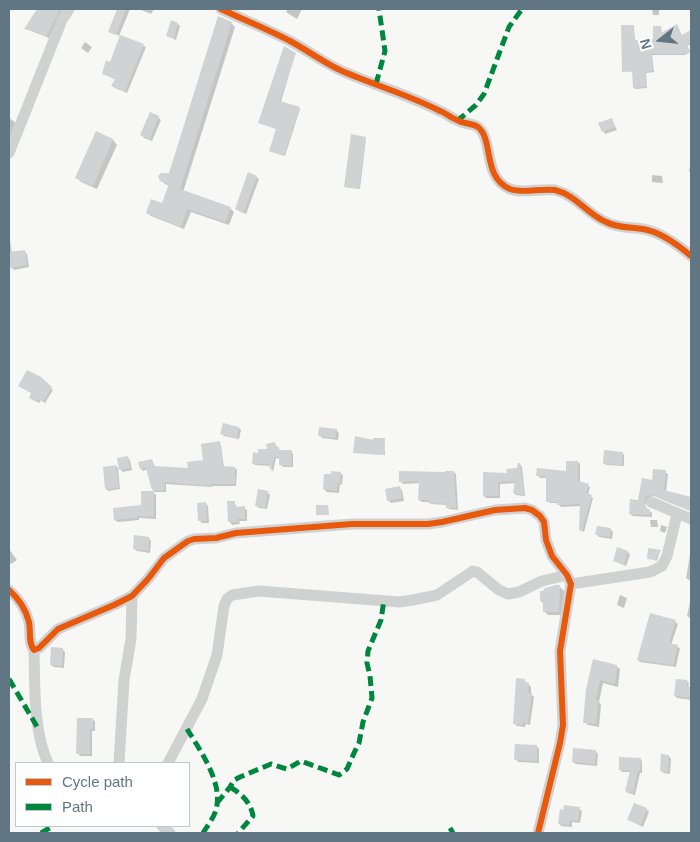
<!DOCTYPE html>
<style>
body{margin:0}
#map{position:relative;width:700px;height:842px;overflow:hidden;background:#f7f7f6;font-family:Helvetica,sans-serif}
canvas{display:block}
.frame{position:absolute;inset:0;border:10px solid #607683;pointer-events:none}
.legend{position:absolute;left:15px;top:762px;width:175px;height:65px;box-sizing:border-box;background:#fff;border:1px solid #bfc8cd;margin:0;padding:6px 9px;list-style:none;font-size:15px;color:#607683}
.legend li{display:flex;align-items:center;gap:10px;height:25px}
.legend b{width:25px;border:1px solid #bfc8cd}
.north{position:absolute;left:635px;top:15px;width:50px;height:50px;-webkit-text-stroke:4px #fff;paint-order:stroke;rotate:254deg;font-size:14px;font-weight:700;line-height:20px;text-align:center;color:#607683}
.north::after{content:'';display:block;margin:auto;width:18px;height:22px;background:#607683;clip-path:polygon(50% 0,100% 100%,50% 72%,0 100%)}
</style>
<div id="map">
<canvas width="700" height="842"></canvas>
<div class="frame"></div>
<ul class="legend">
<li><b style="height:6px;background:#e8590c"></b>Cycle path</li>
<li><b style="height:6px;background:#00873e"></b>Path</li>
</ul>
<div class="north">N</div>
</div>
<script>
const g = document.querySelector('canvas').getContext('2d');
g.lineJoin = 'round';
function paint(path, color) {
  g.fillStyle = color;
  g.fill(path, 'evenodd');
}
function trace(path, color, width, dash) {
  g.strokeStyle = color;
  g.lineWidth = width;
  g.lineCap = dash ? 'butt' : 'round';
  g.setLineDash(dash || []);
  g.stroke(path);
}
const shadow = new Path2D(`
 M38,9H63L49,38L26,29Z
 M118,9H130L119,36L146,47L127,93L115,88L113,86L116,80L103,73L111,63L121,37L110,31Z
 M139,9H154L151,14Z
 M288,9H302L297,19L286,12Z
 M652,9H659V15H653Z
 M231,23L235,27L183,192L230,208L234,212L229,225L191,212L184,229L151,216L147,213L163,205L170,186L165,184L161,180L170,174Z
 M178,24L180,26L176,40L167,36Z
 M634,27L635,41L655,40L661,27L662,34L682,36L691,32V44L687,46L690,52L685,55H652L654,72L646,73L647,88L635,89L633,72L624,71Z
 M85,42L92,47L88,53L81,48Z
 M295,54L281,102L300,109L285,156L270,151L277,129L261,123Z
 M158,117L161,120L152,141L144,138L142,135Z
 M9,118L15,122L12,138L9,147Z
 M612,120L617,130L605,134L600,124Z
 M96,133L113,140L117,145L97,189L81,182L77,177Z
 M366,138L360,189L346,187Z
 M691,162V173L689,171Z
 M652,175L662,176L663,183L652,182Z
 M256,177L259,179L246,214L239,211L236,209Z
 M9,234L12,253L24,251L27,254L29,267L14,270L11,267L9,254Z
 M40,378L53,390L45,403L41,400L39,403L32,399Z
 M239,428L241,430L239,439L224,436L222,434Z
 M336,430L339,433L338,440L322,438L320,435Z
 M384,439L385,455L354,452L374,441Z
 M219,443L221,445L224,468H235L237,470L236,486H212V487L166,484V492H155L153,490L148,469L143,471L141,469L152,460L155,467L189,469L204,461Z
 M275,444L280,450L291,452L293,454V467H283L281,465V459L276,458L273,472L271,466L255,465L253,463L259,454L268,451Z
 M622,453L624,455V466L606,465L605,463Z
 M127,458L130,460L132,470L123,472L121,470Z
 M578,462L580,464V483L590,487L588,495L593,498L584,532L580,530L581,506L561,507L558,503H550L548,501L547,478H540L538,475L567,472Z
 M520,465L522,467L525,496L516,495L514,493L516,483L500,484V498H486L484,496V474H508L518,469Z
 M116,466L118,468L120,489L108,491L106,489Z
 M454,472L456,474L458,510L449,509L447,505L431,504L429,502H422L419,500L420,483L403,484L401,482Z
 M665,472L668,474L666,492L691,498V511L654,496L648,498L645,505L647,509L652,513V517L633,516L630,514L653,481Z
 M340,473L343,475L342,485L340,484L339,493L327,492L324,489Z
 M399,487L402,490L404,501L391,503L389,501Z
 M153,492L156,495V519L139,518V520L118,522L115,520L142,507Z
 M267,492L270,495L267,509L259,508L256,505Z
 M234,502L237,508H244L247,510V521H239L240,524L232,525L230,522Z
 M206,504L208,506L209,523H202L199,520Z
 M650,520H657L658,527H651Z
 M661,525L667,527L665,533L660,531Z
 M611,530L613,532L612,539L599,537L597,534Z
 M149,538L151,541L150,553L137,551L134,549Z
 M9,549L17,560L11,564L9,562Z
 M660,551L657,561L648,558Z
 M628,552L630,555L626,566L614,561Z
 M690,555L691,556V581L686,578Z
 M560,587L564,591L563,615H548L544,611V604L541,601L544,593L545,589Z
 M620,595L627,598L624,608L617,605Z
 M691,597V619L687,616Z
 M675,622L678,624L671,645L680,648L676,667L640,662L638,660Z
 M62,649L65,652L64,668L54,667L51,665Z
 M616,666L620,669L618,687L603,683L599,702L601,705L599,727L588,725L585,722L587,689Z
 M524,680L531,687V694L534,697L530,725L526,724L525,727L517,726L515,724Z
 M687,681L689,683L688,688L691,689V700L677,698L675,696Z
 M93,719L95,722V731H92V756H80L78,753Z
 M537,746L539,749V763L518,762L516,759Z
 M595,751L598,754L597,766L576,764L573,762Z
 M669,756L671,759L670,774L664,773L661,771Z
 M640,759L642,761V773H640L635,795L628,793L626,791L631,772H622L620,769Z
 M579,809L582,811L580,823L572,822V827L561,826L559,823Z
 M646,809L649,812L643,827L629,820Z`);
const building = new Path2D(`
 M37,9H60L46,37L34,31L24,29Z
 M117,9H126L116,35L108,32Z
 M218,16L232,22L180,189L231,207L225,222L187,209L181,227L146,213L151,199L162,203L169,184L160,181L158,176L161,173H169Z
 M171,20L178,23L174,39L166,36Z
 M677,24L682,35L691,30V42L687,45L690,51L684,54H651L653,71L645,72L646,87L633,88L632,71L622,72L621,25H634V40H642L653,39V26H661V33Z
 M120,35L144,44L125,92L111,86L115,79L102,74L106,60L110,62Z
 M284,46L296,53L280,101L300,107L284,156L269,151L276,129L258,123Z
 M150,112L159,116L150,139L140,135Z
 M612,118L615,127L602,132L598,123Z
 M96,131L113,139L93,186L75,178Z
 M351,134L366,137L359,189L344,187Z
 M248,172L257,176L244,212L235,209Z
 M25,250L27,265L10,268L9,252Z
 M27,370L41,377L52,387L43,402L38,399L36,402L29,398L31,393L18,386Z
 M223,423L239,427L237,438L220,434Z
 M319,427L337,429L335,438L318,436Z
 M355,436L373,440V438H385L384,455L353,453Z
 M220,441L223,466L235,467V484H211V486L165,482L164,491L152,490L146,468L140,469L138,462L152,459L154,466L188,468L187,462L203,460L201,444Z
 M275,442L276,447H279V450H292L291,466L279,465V457H274L271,472L269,464H252L253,452L258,453V449H267L266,444Z
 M604,450L623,452L622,465L603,464Z
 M128,456L130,468L119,470L117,458Z
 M566,461H578V481L589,484L586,493L592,495L582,531L579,530L580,504L557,505V502H546V477L536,476L537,468L566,471Z
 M518,463H520L524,495L513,493L515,481L498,482L499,496H483V472L507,473L506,469L517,468Z
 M116,465L119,488L105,489L103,467Z
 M653,469L666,470L664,490L691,497L690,511L651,495L646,496L644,502L645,507L650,510V515L629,514L630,499L638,500L642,478L652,480Z
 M331,471L341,472L340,483H337V491L323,489L324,474H331Z
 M399,471L445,472V471H454L456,508H446V504L428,503V500H418L419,481L399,482Z
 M400,486L402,498L387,501L385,489Z
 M258,489L268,491L265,508L255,506Z
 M141,491H154V517L137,516V518L114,520L113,508L141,505Z
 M227,501H235V507L245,506V519H237L238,522H228Z
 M206,502L207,521H198L197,503Z
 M316,505H328L329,515H316Z
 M597,526L611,528L610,537L595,535Z
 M134,535L149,537L148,551L133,549Z
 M617,547L628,551L624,565L613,561Z
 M648,548L661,550L656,560L647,559Z
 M556,585H560L559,612H543V601H540V591H543L545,588Z
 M650,613L676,620L669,643L678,645L673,665L637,660Z
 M51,647L63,648L62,666L50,665Z
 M593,659L617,665L615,684L600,680L596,700H598L596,724L583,723L586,689Z
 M516,678L525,679V682L529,683L528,693H532L528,723L523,722V725L513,724Z
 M676,679L687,680V686L691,687V698L674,696Z
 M77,718H93V729H90V754H76Z
 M515,744L537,745V761L514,760Z
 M573,748L596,750L595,764L572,762Z
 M661,754L669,755L668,772L660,771Z
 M619,757L641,758L640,771H638L633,793L625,791L630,771L619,770Z
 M634,803L647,808L641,825L627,820Z
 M564,805L580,807L578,821L570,820L569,825L558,824L560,809L563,810Z`);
const minor = new Path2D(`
 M221,9C244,20 267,29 290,41C307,50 324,63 342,71C374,85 409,95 440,111C446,113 451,118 457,120C463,124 472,123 478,127C494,140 482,177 510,189C524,194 540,188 555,190C576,195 587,214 606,222C617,228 630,227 643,229C661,232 677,244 691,256
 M9,153L62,20L69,9
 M651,502L691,519
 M571,584L650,572L662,566L667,556L677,514
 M9,590C18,598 26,610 29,622C31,631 28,643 34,650L39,648L58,629L114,605L132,596L148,579L164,558L188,541L194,539L216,538L236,533L352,524H428L442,522L495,510L525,508L532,510L540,516L544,522L546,540L552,556L567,575L571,584L560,651L563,725L560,743L538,833
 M34,650C35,685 33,731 48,763
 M119,763L124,680L131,639L132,596
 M168,763L202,699L217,655L224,606L227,599L232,595L259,591L399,602L413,600L437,595L473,571L477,572L499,590L508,594L519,592L542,581L567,575
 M162,826L170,833`);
const quiet = new Path2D(`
 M376,84L385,51L379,9
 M457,121L476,105L484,94L509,27L522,9
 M9,679L39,730
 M187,729C200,750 221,780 217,805C216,815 208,825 203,833
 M230,787C242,794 251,803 253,816L238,833
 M217,803L230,787L234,780L240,777L271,764L287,769L301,761L339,775L347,769L354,753L359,743L363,722L372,698L370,676L367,663L368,651L381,620L384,600
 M450,828L453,833
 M41,833L53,826`);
const cycleway = new Path2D(`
 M221,9C244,20 267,29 290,41C307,50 324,63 342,71C374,85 409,95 440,111C446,113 451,118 457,120C463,124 472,123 478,127C494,140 482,177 510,189C524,194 540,188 555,190C576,195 587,214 606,222C617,228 630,227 643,229C661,232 677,244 691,256
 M9,590C18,598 26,610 29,622C31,631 28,643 34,650L39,648L58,629L114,605L132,596L148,579L164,558L188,541L194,539L216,538L236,533L352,524H428L442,522L495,510L525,508L532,510L540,516L544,522L546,540L552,556L567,575L571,584L560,651L563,725L560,743L538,833`);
paint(shadow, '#0003');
paint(building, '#d0d2d3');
trace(minor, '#d0d1d1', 11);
trace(quiet, '#00873e', 5, [10, 5]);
trace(cycleway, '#e8590c', 6);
</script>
